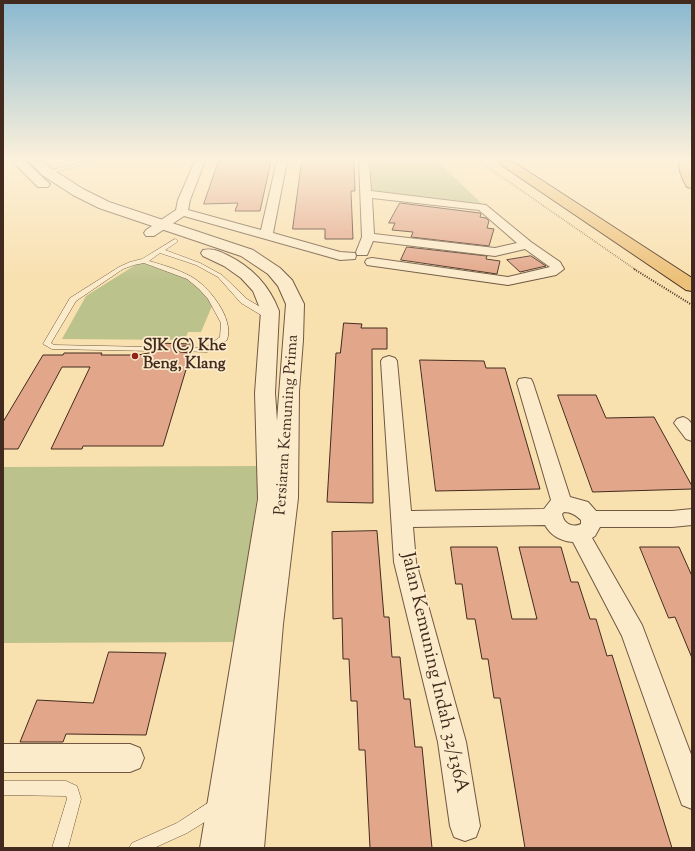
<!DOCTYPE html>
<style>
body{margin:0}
#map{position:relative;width:695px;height:851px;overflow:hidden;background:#f9e0af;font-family:"Sorts Mill Goudy",serif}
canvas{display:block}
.frame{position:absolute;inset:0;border:4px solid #432a1e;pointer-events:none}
</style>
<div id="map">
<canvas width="695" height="851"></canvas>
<div class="frame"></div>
</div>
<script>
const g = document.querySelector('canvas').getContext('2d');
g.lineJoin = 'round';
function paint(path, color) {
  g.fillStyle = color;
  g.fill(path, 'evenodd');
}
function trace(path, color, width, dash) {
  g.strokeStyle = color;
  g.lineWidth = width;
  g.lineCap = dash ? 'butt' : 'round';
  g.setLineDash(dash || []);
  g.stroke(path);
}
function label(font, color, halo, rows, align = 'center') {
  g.font = font + ' "Sorts Mill Goudy",serif';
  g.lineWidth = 3.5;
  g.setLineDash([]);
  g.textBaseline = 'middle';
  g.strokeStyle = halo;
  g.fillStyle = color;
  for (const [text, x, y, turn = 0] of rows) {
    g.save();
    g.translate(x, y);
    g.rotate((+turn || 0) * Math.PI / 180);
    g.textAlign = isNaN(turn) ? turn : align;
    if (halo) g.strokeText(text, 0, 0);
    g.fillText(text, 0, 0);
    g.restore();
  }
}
const green = new Path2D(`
 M370,161H438L481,203L374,191L372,188Z
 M145,259L183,274L206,293L212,306L201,332H188L185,340L62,339L86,296Z
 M262,466L235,642L3,643V467Z`);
const building = new Path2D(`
 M219,161H271L260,211H235L238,203L204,204Z
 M302,161H354L355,191H351L353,239H325V229H293Z
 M400,203L480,213L481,214L480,217L486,218L489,221L487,228L494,229L489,246L411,237L413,232L392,230L395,223H389Z
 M407,247L487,256L486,259L500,261L497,274L401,260Z
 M531,256L546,266L520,272L507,260Z
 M344,323L362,324L361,328H387V349H372L373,503L327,502L336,353H340Z
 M152,343L194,344V346H183L178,349L180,352L191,353L163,446H83L82,449H51L90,367H62L18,449H3V422L43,355H63L64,353H102L101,355H138L154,352L155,349L151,346Z
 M420,360L484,361L486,368H505L540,489L436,491Z
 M558,395H596L606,418L654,417L692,486V489L593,492Z
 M377,531L384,617H389L392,657H400L404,699H410L415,747H422L432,848H370L365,750H359L357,701H351L349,659H343L342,618L333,619L332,532Z
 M451,547H497L512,619H537L519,547H561L571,582H578L590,619H596L607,656L612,655L672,848H525L500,698H494L488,659H482L475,619H467L462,584H456Z
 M640,547H679L692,576V658L675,617L669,618Z
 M109,652L166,653L146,735L66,734L63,742H20L37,700L93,703Z`);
const pathFar1 = new Path2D(`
 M479,161L636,270`);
const path = new Path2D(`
 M634,269L692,305`);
const service = new Path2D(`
 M88,161H97L47,174L44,172Z
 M175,239L177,240V242L165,250L200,263L222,275L247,299L272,314V318H266L241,303L218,277L196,265L160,253L149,261C163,265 177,269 190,276C208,285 235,319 227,340L207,352L180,351L179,349L183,347L205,348L220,337L221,323L208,299L199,289L187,279L144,263L134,265L123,269L76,301L51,343L54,345L150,347L154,349L153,351L52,349L43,344L70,298L119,267L130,262L142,259Z
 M3,781H66L77,786L81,799L68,848H52L67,799L66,796L3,795Z
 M214,799L219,801L221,806L216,815L187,833L154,848H129L132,843L177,823Z`);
const minor = new Path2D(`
 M195,161H205L190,200L188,210L261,230L277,161H287L273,233L340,252L355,253L356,256L355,259L340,260L184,216L154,236H146L144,233L146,230L176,210L178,200Z
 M359,161H369L371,191L486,205L531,242L560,262L564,269L556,275L508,285L367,265L365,262L367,259L372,258L508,277L550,267L525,249L495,256L373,241L367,255H357L356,252L362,237ZM372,198L479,210L517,243L495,248L374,234Z
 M389,356L395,358L397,361L411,511L544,509L551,500L517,383L519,379L525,378L531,379L533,383L570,497L588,502L596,511H672L692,509V525L672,527H600L595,536L592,538L642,625L692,757V809L682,805L622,636L573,542C561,541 551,536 545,525L413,527L416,562L466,742L480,826L476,837L465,841L454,837L450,826L438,742L394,562L381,361L383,358ZM564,512C571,512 576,515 581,520V524C572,528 564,524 562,514Z
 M683,417C695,421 692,430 692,441L686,439L674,423L677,419Z
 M3,744H130L140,748L144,758L140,768L130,772H3Z`);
const tertiary = new Path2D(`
 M12,161H25L50,184L48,187H38Z
 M29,161H42L52,169L83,189L109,202L253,250L280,268L292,280L304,304L303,340L299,391L298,498L283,624L264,848H200L258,499L255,393L261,311L253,291L241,278L224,266L203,256L201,253L203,250C212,248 219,251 227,255C252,267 269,285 279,311L275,393L277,421L286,304L278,286L268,274L241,256L99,208L73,195L42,175Z`);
const motorway = new Path2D(`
 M498,161H512L692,278V291L686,290L500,164Z
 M679,161H691L692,188L687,187C683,180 678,169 679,161Z`);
const markers = [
 [135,356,4,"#8f2418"]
];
const poiNames = [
 ["SJK (C) Khe",143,347],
 ["Beng, Klang",143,365]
];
const streetNames = [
 ["Persiaran Kemuning Prima",288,425,-86]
];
const nearStreetnames = [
 ["Jalan Kemuning Indah 32/136A",433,673,77]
];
paint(green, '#bcc28c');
paint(building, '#e2a68b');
trace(building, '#432a1e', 1);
trace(service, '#705842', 1);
trace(minor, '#705842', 2);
trace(tertiary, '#705842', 2);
trace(motorway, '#432a1e', 2);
trace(pathFar1, '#432a1e', 1.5, [0.5, 1.5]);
trace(path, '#432a1e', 2, [1, 1.5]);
paint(service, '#fbebcb');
paint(minor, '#fbebcb');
paint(tertiary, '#fbebcb');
paint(motorway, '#ecc078');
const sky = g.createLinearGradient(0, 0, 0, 280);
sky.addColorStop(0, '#8ab8d0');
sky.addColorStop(0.57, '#fcf1db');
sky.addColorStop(1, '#fcf1db00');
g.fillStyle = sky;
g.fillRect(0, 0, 695, 280);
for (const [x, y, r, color] of markers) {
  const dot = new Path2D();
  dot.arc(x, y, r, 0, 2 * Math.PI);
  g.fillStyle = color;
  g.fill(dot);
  trace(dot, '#fbebcb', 1.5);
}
label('bold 16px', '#432a1e', '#fbebcb', poiNames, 'left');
label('16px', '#432a1e', '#fbebcb', streetNames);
label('19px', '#432a1e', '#fbebcb', nearStreetnames);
</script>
